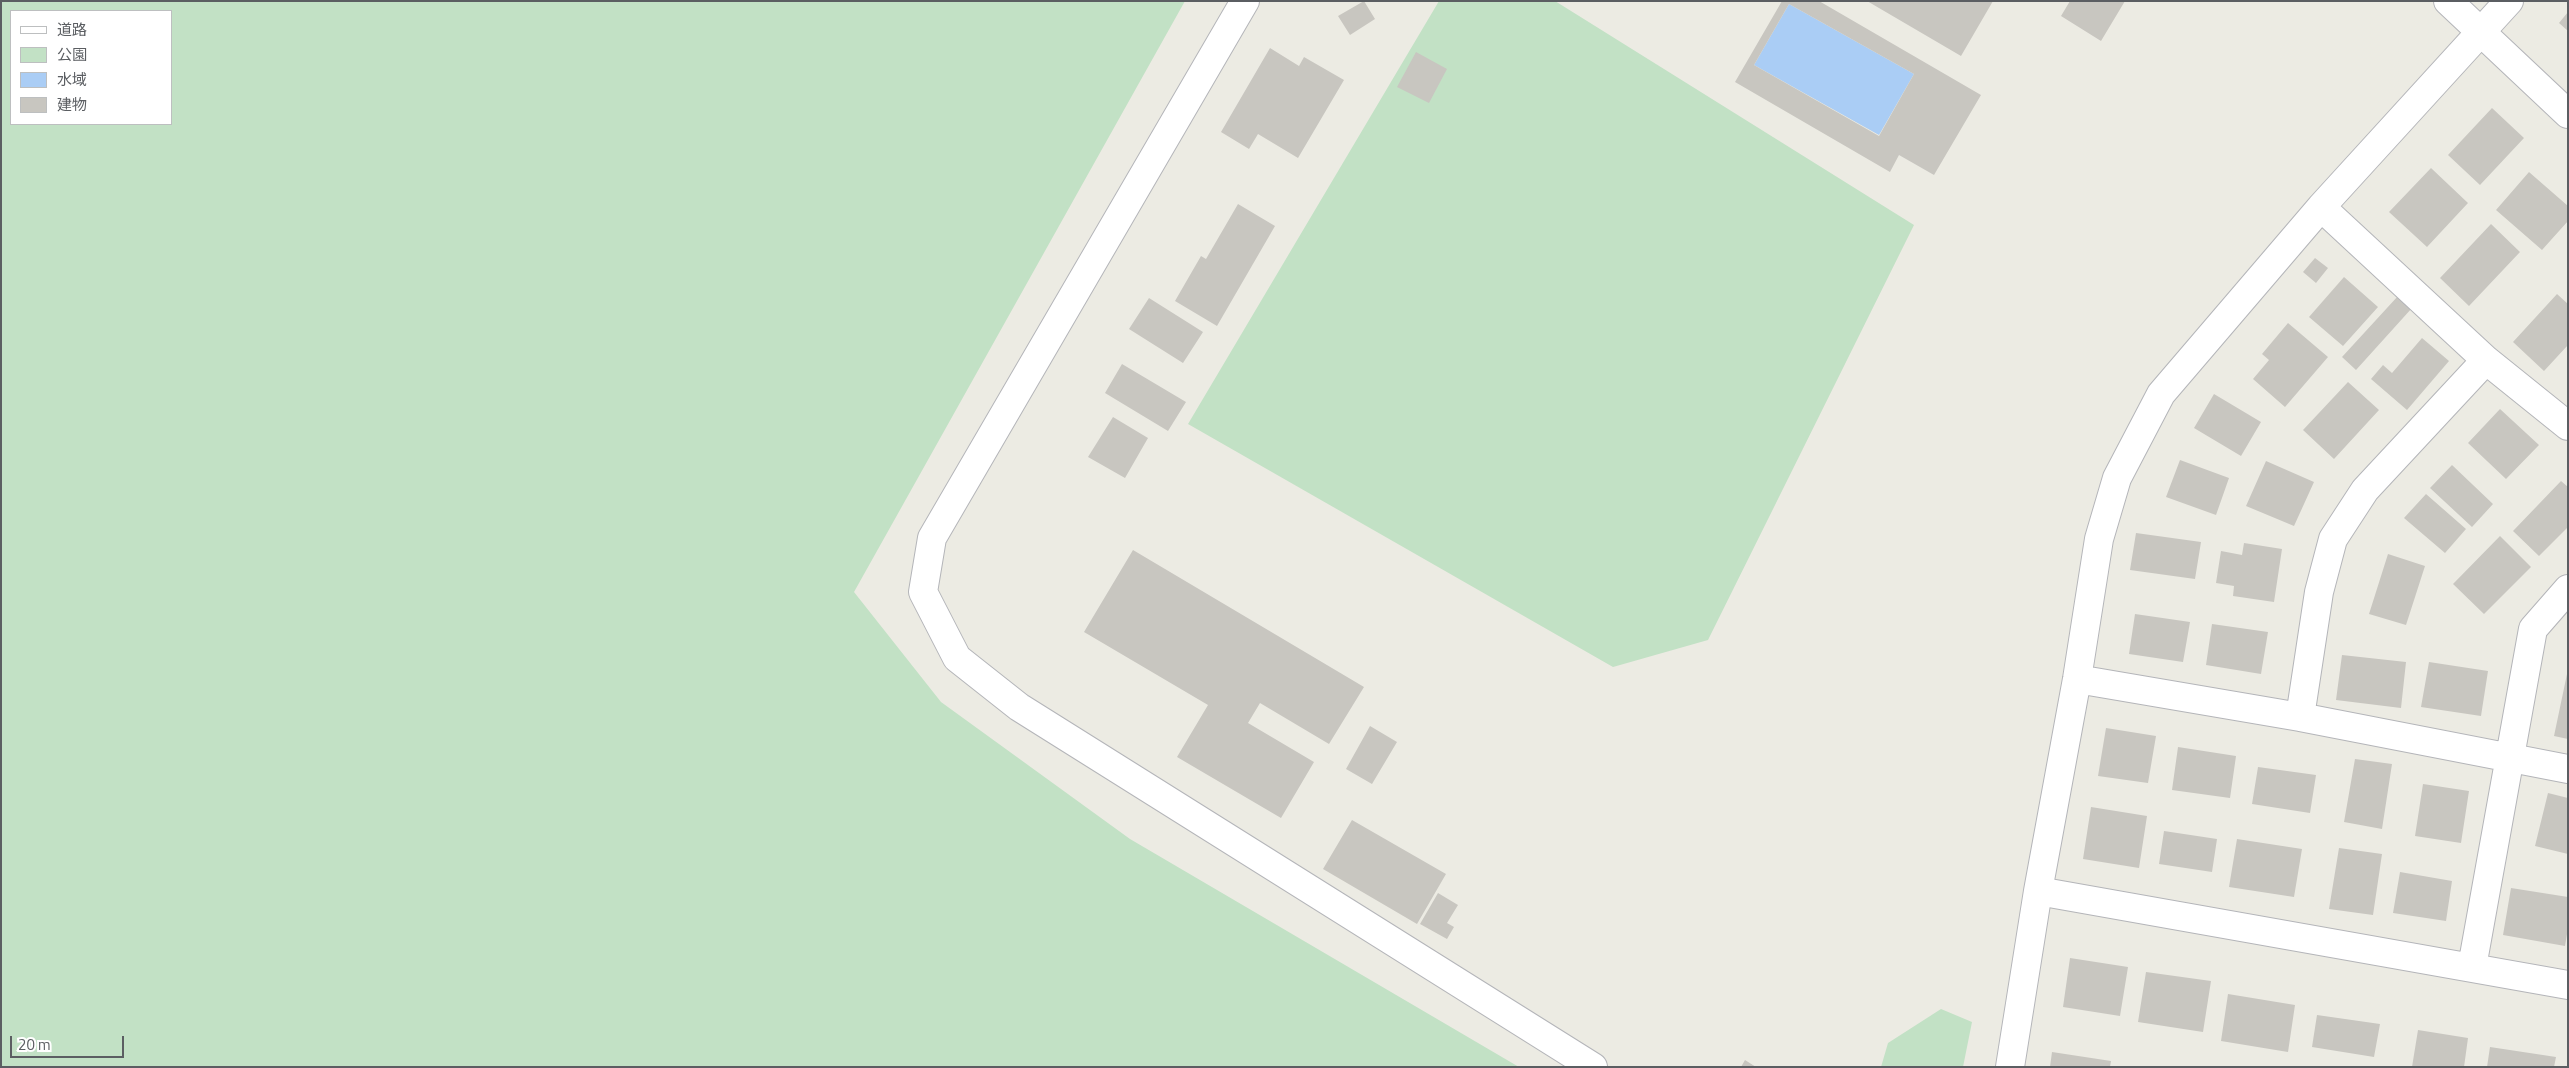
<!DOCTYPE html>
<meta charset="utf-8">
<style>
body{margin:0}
#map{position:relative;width:2569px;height:1068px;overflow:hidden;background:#ecebe3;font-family:"Titillium Web","Noto Sans JP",sans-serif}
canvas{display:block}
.frame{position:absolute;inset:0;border:2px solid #5b5e62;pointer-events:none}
.legend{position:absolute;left:10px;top:10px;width:162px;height:115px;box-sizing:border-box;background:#fff;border:1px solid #bdbfc0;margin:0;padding:6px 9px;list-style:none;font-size:15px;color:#5b5e62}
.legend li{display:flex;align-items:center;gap:10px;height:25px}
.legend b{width:25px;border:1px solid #bdbfc0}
.scale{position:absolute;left:10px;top:1036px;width:114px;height:22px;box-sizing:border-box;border:2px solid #5b5e62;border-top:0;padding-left:6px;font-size:15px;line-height:18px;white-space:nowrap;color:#5b5e62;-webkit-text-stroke:4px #fff;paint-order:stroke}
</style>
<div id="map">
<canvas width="2569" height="1068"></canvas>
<div class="frame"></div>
<ul class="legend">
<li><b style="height:6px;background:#fff"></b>道路</li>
<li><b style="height:14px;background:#c2e1c5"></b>公園</li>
<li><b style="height:14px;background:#aacdf5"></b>水域</li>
<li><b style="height:14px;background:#c8c6c0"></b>建物</li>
</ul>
<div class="scale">20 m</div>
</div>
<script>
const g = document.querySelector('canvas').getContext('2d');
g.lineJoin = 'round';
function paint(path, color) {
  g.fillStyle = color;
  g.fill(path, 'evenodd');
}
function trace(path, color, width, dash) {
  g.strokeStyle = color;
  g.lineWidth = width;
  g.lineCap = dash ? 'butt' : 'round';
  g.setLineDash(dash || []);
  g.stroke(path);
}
const green = new Path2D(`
 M1,1H1185L854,592L941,702L1130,839L1519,1067H1ZM11,11H171V124H11Z
 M1439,1H1555L1914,225L1708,640L1613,667L1188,424Z
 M1941,1009L1972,1022L1963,1067H1881L1888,1043Z`);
const water = new Path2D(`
 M1789,4L1914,74L1879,135L1754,65Z`);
const building = new Path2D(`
 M1364,1L1375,19L1350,35L1338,16Z
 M1782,1H1819L1981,95L1934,175L1899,155L1890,172L1735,82ZM1789,4L1914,74L1879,136L1754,65Z
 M1867,1H1993L1961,56Z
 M2070,1H2125L2101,41L2061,16Z
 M2568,12V31L2559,23Z
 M1270,48L1299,66L1304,57L1344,80L1298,158L1258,134L1249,149L1221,132Z
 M1416,52L1447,69L1429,103L1397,87Z
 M2492,108L2524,138L2480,185L2448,155Z
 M2431,168L2468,203L2427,247L2389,212Z
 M2529,172L2568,206V221L2542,250L2496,210Z
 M1238,204L1275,226L1217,326L1175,301L1201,256L1206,259Z
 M2491,224L2520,252L2469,306L2440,278Z
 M2315,258L2328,268L2316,283L2303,272Z
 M2344,277L2378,307L2343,346L2309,317Z
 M2557,294L2568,304V345L2544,371L2513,342Z
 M2398,296L2412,308L2356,370L2342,357Z
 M1149,298L1203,332L1183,363L1129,329Z
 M2288,323L2328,357L2285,407L2253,379L2269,360L2262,354Z
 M2422,338L2449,361L2407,410L2371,379L2383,365L2392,373Z
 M1122,364L1186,402L1168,431L1105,393Z
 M2348,382L2379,410L2334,459L2303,430Z
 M2214,394L2261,422L2241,456L2194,428Z
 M2500,409L2539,445L2506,479L2468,443Z
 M1113,417L1148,438L1125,478L1088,457Z
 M2180,460L2229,478L2216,515L2166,497Z
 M2266,461L2314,482L2294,526L2246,506Z
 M2452,465L2493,504L2472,527L2430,488Z
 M2561,481L2568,487V527L2539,556L2513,531Z
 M2426,494L2466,529L2445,553L2404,518Z
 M2136,533L2201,542L2195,579L2130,570Z
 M2500,536L2531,567L2484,614L2453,584Z
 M2244,543L2282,549L2274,602L2233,596L2234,586L2216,583L2221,551L2242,555Z
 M1133,550L1364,687L1329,744L1260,703L1248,723L1314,762L1281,818L1177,757L1208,705L1084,632Z
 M2388,554L2425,566L2406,625L2369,614Z
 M2135,614L2190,622L2183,662L2129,654Z
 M2212,624L2268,632L2261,674L2206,665Z
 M2342,655L2406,662L2401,708L2336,700Z
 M2429,662L2488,671L2481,716L2421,707Z
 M2567,674H2568V739L2554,736Z
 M1370,726L1397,742L1372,784L1346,769Z
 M2106,728L2156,736L2148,783L2098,776Z
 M2178,747L2236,756L2230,798L2172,790Z
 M2355,759L2392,764L2382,829L2344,822Z
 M2258,767L2316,775L2310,813L2252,804Z
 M2423,784L2469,791L2461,843L2415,836Z
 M2548,793L2568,798V854L2535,846Z
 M2091,807L2147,816L2139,868L2083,859Z
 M1352,820L1446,874L1417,924L1323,869Z
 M2164,831L2217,839L2212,872L2159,864Z
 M2237,839L2302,849L2294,897L2229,887Z
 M2339,848L2382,854L2373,915L2329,909Z
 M2400,872L2452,881L2446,921L2393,913Z
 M2511,888L2568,897V928L2565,946L2503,935Z
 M1438,893L1458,905L1447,923L1454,927L1447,939L1420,924Z
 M2070,958L2128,967L2120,1016L2063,1007Z
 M2146,972L2211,981L2203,1032L2138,1022Z
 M2228,994L2295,1005L2288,1052L2221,1041Z
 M2317,1015L2380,1024L2374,1057L2312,1047Z
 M2418,1030L2468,1038L2464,1067H2412Z
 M2490,1047L2556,1057L2554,1067H2487Z
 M2052,1052L2111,1061L2110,1067H2050Z
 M1745,1060L1756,1067H1741Z`);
const minor = new Path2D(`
 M1245,1L932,538L923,592L957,658L1019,707L1593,1067
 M2321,207L2486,360L2568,426
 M2077,679L2300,717L2568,769
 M2300,717L2319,592L2333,539L2365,490L2486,360
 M2038,891L2568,985
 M2472,967L2533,629L2568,589
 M2010,1067L2038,891L2077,679L2099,539L2117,478L2161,394L2321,207L2509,1`);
const tertiary = new Path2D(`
 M2448,1L2568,114`);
paint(green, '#c2e1c5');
paint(water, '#aacdf5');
paint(building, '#c8c6c0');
trace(minor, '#b4b5b9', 30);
trace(tertiary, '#b4b5b9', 30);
trace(minor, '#fff', 28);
trace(tertiary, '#fff', 28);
</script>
